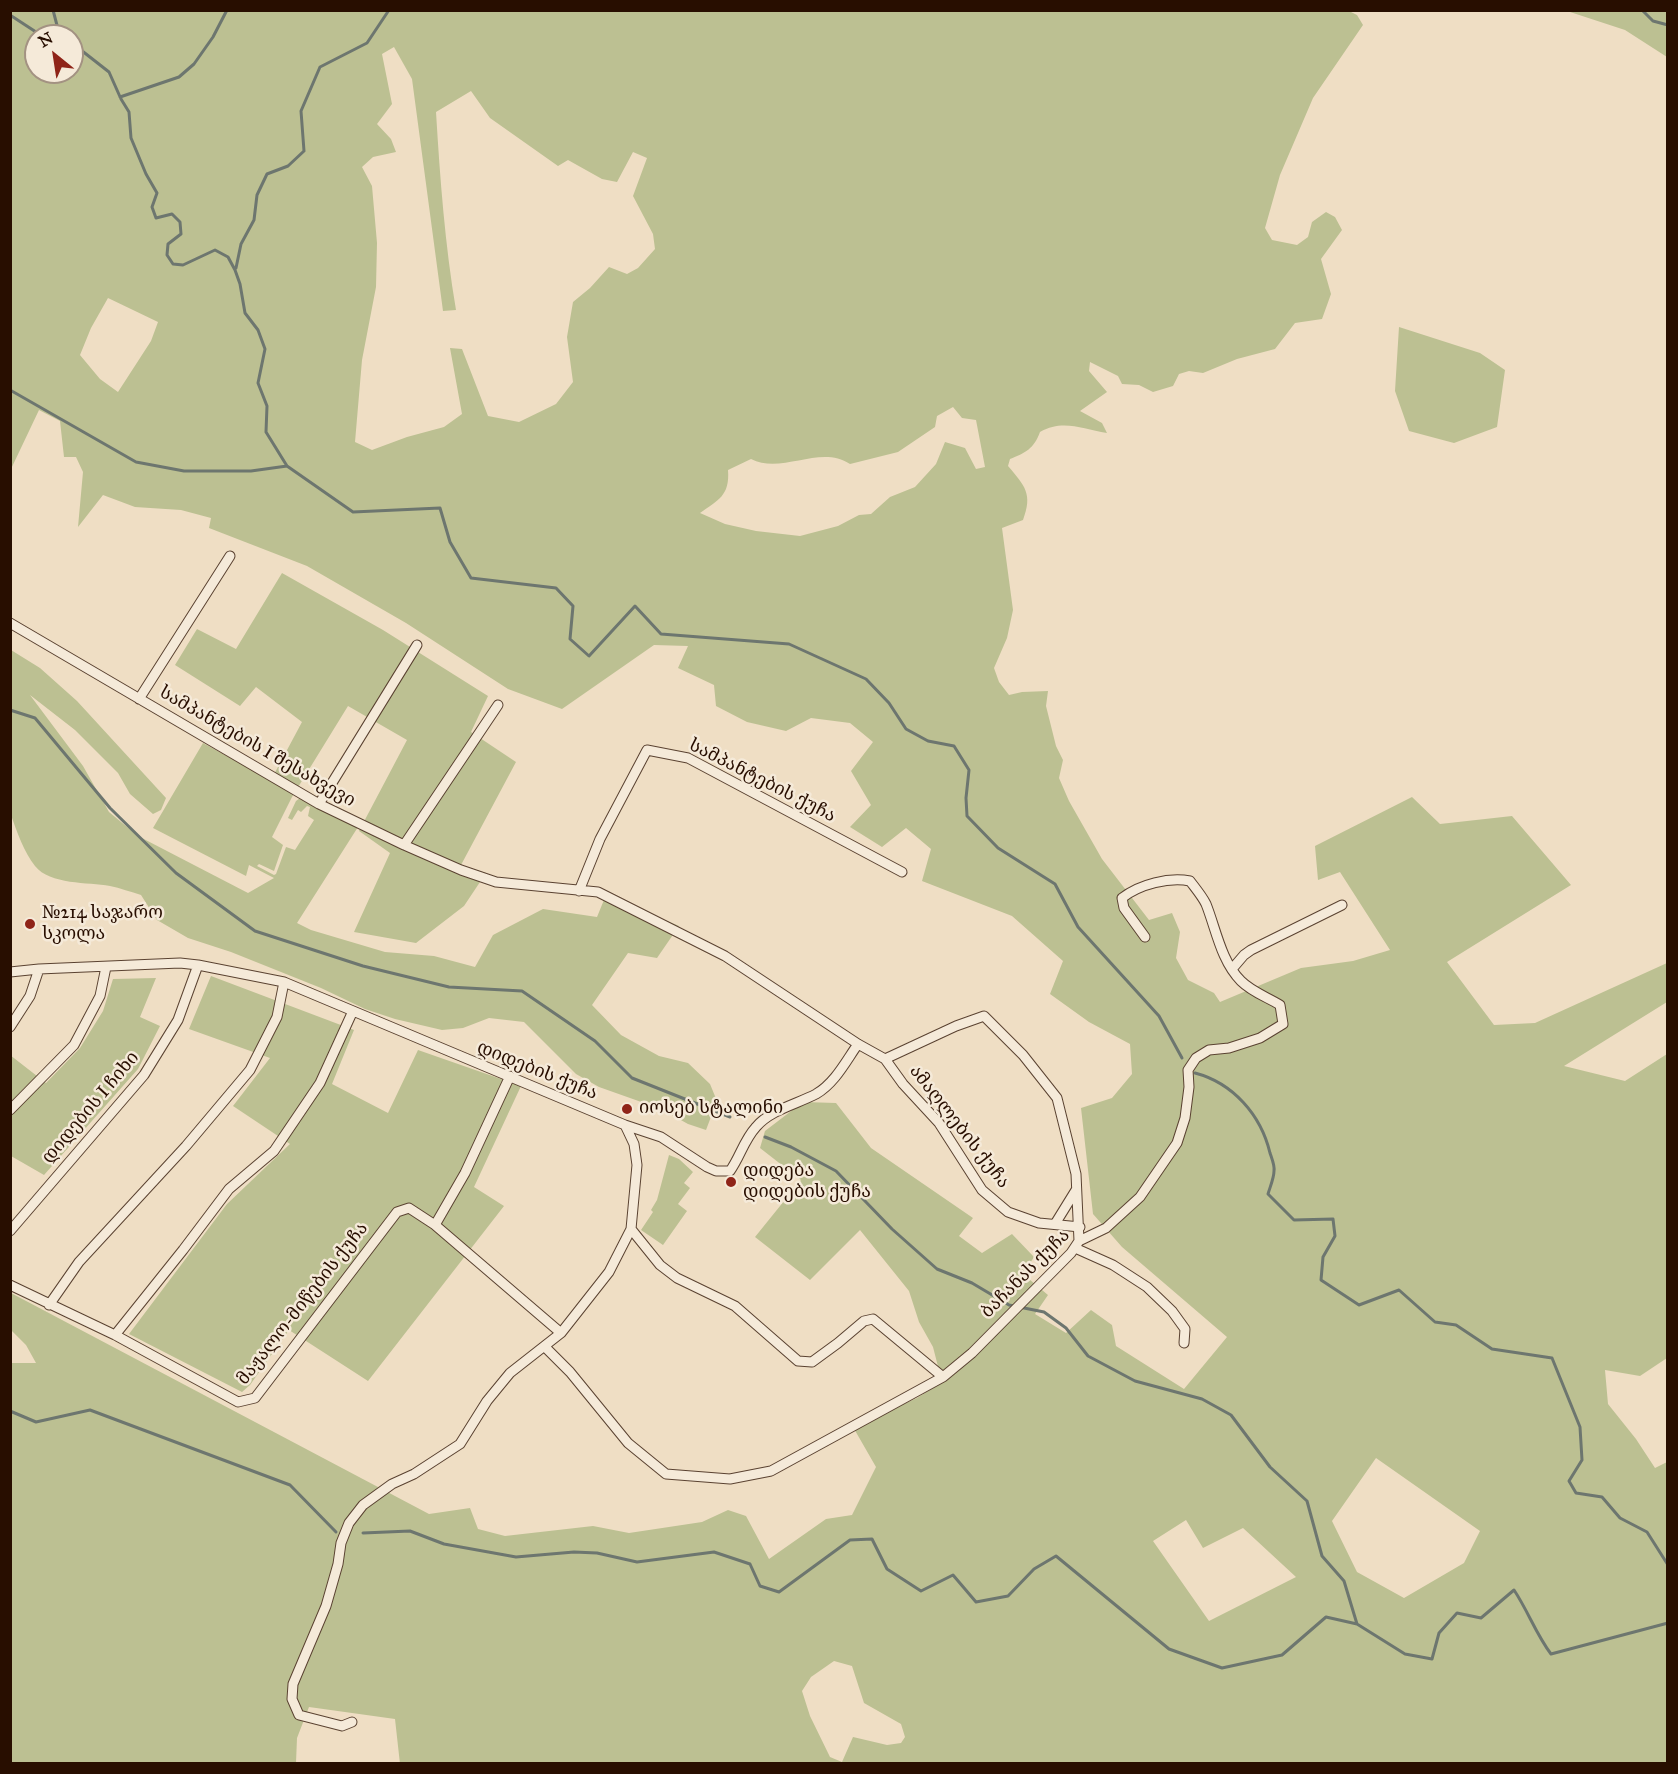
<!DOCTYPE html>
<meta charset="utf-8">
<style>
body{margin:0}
#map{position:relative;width:1678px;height:1774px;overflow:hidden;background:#efdec4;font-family:"IM FELL Great Primer",serif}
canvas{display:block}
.frame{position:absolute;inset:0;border:12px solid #280e00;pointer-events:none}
.north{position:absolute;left:24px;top:24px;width:60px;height:60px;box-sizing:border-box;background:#f5ead9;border:2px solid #a39282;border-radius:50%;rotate:330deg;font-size:16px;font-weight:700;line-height:24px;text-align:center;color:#280e00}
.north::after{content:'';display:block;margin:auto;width:21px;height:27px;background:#8f2418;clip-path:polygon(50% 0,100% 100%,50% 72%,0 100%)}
</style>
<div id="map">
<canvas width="1678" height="1774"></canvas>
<div class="frame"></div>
<div class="north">N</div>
</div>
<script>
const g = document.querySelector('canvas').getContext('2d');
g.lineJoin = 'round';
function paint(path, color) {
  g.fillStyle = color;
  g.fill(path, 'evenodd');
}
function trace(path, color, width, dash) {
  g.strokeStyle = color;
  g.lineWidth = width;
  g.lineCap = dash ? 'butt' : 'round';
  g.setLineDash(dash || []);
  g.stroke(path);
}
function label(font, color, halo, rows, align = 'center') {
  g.font = font + ' "IM FELL Great Primer","Noto Serif Georgian",serif';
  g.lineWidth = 5;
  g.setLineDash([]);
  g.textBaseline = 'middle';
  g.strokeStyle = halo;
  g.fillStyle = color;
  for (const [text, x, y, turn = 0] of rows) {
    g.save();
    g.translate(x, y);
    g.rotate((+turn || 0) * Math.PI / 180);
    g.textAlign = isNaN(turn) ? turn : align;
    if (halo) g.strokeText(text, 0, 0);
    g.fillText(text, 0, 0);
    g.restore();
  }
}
const green = new Path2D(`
 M1347,10L1357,15L1363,25L1313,98L1280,175L1265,228L1272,240L1297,245L1308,237L1312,222L1326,212L1335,217L1342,230L1321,259L1331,294L1322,319L1295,323L1275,349L1237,359L1203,373L1189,371L1179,374L1173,386L1153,392L1139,385L1122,384L1118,376L1090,362L1089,371L1107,392L1080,411L1102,423L1107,433C1082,429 1063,419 1040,432C1034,449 1025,453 1010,459L1008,466C1025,486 1033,494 1023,520L1002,528L1013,610L1007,638L994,668L999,682L1009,695L1022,692L1048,691L1046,706L1056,746L1063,760L1059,778L1069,801L1102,859L1149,920L1172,913L1180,932L1176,958L1188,980L1214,993L1220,1002L1301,968L1353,961L1390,950L1340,872L1318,880L1315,846L1412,797L1440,824L1512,816L1571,885L1447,962L1494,1025L1535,1023L1667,963V1002L1564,1066L1625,1081L1667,1054V1358L1640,1376L1605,1370L1608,1404L1636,1439L1655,1468L1667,1462V1763L400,1764L395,1719L309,1707L297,1738L296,1763H11V1363H36L26,1345L11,1330V1293L429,1514L470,1508L478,1529L505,1536L593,1526L629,1533L702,1522L728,1510L746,1516L769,1559L826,1519L852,1515L876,1467L853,1427L917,1398L942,1382L933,1347L919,1322L909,1291L860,1230L810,1280L755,1237L801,1180L760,1148L765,1131L803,1102L836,1103L871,1148L973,1218L959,1236L982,1253L1012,1234L1034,1257L1023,1274L1048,1295L1035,1314L1066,1333L1091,1310L1112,1325L1116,1346L1184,1389L1227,1337L1122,1247L1093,1214L1081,1108L1112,1098L1132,1074L1130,1044L1089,1022L1050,994L1063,961L1012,916L922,881L931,849L906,828L882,847L850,827L871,805L851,771L873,742L850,723L811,718L786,731L747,722L716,706L714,685L678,668L688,646L654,645L562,709L508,689L406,623L307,566L209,528L211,518L181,510L135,507L103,495L78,527L83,472L76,457H64L60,421L39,410L11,469L10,11ZM36,36H72V72H36ZM394,47L412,79L443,311L456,310C445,245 440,178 436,112L471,91L490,118L558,166L568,160L602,179L617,182L633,152L647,158L633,196L653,234L655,249L638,268L627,274L609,267L590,288L573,302L567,337L573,382L556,404L519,422L488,416L462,349L450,348L462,414L444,427L407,437L372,450L355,442L362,360L376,287L377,243L372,186L362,167L373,157L396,152L391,139L377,124L392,104L382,54ZM108,298L158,322L151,341L118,392L100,379L80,355L91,328ZM953,407L962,418L976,420L985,467L976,469L965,448L945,442L936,464L915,487L890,497L871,514L859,515L838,526L800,536L756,531L725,524L700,513C718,500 730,496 728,470L751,459C782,475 820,444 850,464L898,452L935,427L937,416ZM1376,1458L1480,1531L1464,1563L1404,1598L1357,1572L1332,1521ZM1186,1520L1203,1548L1243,1528L1296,1577L1209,1621L1153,1541ZM834,1661L852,1666L864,1703L901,1724L905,1737L901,1743L887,1745L853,1737L842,1762L830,1757L810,1716L802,1691L811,1677Z
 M1567,11H1667V57L1625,30Z
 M1399,327L1480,353L1505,370L1497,427L1454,443L1409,431L1395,391Z
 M282,573L383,630L488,696L471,732L516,762L461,865L486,873L464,906L416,943L354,932L390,853L359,831L407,740L348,706L292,797L272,837L283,845L274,871L259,864L257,866L274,875L276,874L286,847L295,850L314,820L308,816L310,807L307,806L301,812L298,810L292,820L288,818L296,801L300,798L358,827L297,923L311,930L385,952L434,956L475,967L493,935L543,909L597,917L606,895L679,926L657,958L628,953L592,1005L621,1035L659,1056L688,1063L710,1084L717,1101L706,1130L688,1124L661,1109L599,1087L576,1074L524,1022L489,1018L463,1028L442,1030L395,1019L365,1009L321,988L231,952L188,938L157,920L141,895C131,892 120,888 110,886C88,882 50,885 35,866C24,852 17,832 11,815V650L40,668L77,701L166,798L161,810L153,814L130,794L118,773L75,730L30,695L83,766L109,812L138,836L248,893L274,878L249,865L246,876L153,828L203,743L271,780L302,722L256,687L240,706L175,665L197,629L236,649Z
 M211,976L354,1030L332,1084L388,1113L418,1050L521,1086L474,1187L504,1206L368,1381L289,1330L250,1385L242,1392L129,1334L227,1204L290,1144L233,1106L270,1058L189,1029Z
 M156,978L140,1017L160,1026L138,1069L44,1175L11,1156L10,1055L46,1083L80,1048L103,1011L113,979Z
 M669,1155L679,1159L693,1172L684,1183L690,1188L678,1204L687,1211L663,1245L641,1230L653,1212L651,1210L657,1200Z`);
const stream = new Path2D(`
 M53,10L59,33
 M1642,10L1653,21L1668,25
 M10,15L36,32L59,33L62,36
 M72,43L109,72L121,99L129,112L131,138L146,174L157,193L152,207L156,218L172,214L180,222L181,234L168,244L167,255L173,264L183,265L215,250L228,257L235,270L240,284L245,313L258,330L265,349L258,383L267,406L266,432L287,466L353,512L440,508L450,542L471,578L556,588L573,606L570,639L589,656L635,606L661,634L789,644L866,679L889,703L906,729L928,741L954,746L969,770L966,798L967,816L998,848L1055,884L1078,927L1159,1016L1182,1058
 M120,97L179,77L194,64L213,37L227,10
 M236,268L241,244L254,220L257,195L267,174L288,166L304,151L301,111L320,67L367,43L389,10
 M10,390L136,462L184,471H251L287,466
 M10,710L35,718L110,808L176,873L255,931L363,966L449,987L522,991L595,1041L632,1078L730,1117
 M1195,1073C1233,1083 1261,1115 1270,1153C1272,1159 1275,1166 1274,1171C1274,1178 1270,1187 1268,1194L1294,1220L1333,1219L1335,1236L1323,1257L1321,1280L1359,1305L1399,1290L1435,1322L1456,1325L1492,1349L1552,1358L1580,1427L1582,1460L1569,1481L1576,1493L1602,1497L1620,1518L1647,1532L1668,1565
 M765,1137L791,1147L836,1171L892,1229L937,1269L972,1283L1009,1305L1044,1312L1066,1328L1088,1356L1135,1381L1202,1399L1231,1415L1270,1467L1307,1501L1322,1556L1344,1581L1357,1624
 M10,1411L36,1422L90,1410L290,1485L336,1532
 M363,1533L410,1531L444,1544L516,1557L574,1552L597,1553L637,1562L714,1552L750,1564L760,1586L779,1592L850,1540L872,1539L887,1569L921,1591L953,1575L976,1602L1008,1596L1034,1569L1056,1556L1169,1649L1222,1668L1282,1655L1326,1617L1357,1624L1405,1654L1432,1659L1439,1633L1457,1613L1481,1618L1514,1590C1528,1611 1536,1634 1551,1654L1668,1623`);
const minor = new Path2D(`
 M10,623L319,804L404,845L461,870L496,882L598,892L725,956L858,1044L885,1059L903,1084L939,1123L982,1190L1008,1212L1039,1223L1080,1227
 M139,699L230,556
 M319,804L417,645
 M404,845L498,705
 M579,891L600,839L647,750L688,758L902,872
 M1232,969L1244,955L1251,950L1342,905
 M10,972L39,969L180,963L198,965L284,982L625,1125L661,1137L707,1167L716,1171H730C740,1157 744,1140 756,1127C770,1110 797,1104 816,1094C835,1083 846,1061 858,1044
 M10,1027L30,996L39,969
 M885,1059L956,1026L984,1016L1023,1055L1057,1098L1076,1174L1079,1241
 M10,1110L74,1045L100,996L106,967
 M1055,1224L1076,1190
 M435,1225L465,1173L510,1076
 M631,1229L660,1265L677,1278L735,1306L798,1361L812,1362L838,1343L864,1321L873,1319L943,1377
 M10,1231L144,1075L178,1020L198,965
 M1075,1248L1113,1265L1147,1287L1172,1311L1185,1329L1184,1343
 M10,1285L115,1335L238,1402L255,1398L397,1212L409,1208L435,1225L561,1333
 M49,1305L79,1262L186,1146L250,1070L277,1017L284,982
 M115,1335L183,1250L229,1189L274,1151L320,1083L352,1013
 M545,1347L570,1372L628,1443L666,1474L730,1479L771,1471L943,1377L972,1353L1071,1253L1079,1241L1106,1228L1140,1197L1177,1143L1185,1118L1189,1087L1188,1070L1196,1058L1209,1050L1229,1048L1260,1038L1283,1024L1280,1005C1267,997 1252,992 1241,981C1221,961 1216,929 1206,904C1202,896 1196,889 1190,881C1169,877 1140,884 1122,898L1124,908L1145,937
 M352,1722L342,1726L299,1715L292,1699L293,1684L326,1606L338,1564L341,1543L349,1523L363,1505L392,1484L414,1474L460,1444L487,1401L510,1373L561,1333L609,1272L631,1229L637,1165L634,1144L625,1125`);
const markers = [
 [30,924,6,"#8f2418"],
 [627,1109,6,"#8f2418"],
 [731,1182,6,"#8f2418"]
];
const streetNames = [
 ["სამპანტების I შესახვევი",257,747,30],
 ["სამპანტების ქუჩა",762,781,27],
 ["დიდების ქუჩა",537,1071,22],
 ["დიდების I ჩიხი",91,1108,-50],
 ["ამაღლების ქუჩა",959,1127,52],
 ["ბაჩანას ქუჩა",1026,1274,-45],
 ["მაჟალო-მიწების ქუჩა",303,1304,-52]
];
const poiNames = [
 ["№214 საჯარო",42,914],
 ["სკოლა",42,935],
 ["იოსებ სტალინი",639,1109],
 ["დიდება",743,1172],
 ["დიდების ქუჩა",743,1193]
];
paint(green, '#bcc092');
trace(stream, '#6d766f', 3);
trace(minor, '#5a4231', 11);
trace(minor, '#f5ead9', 9);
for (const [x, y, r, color] of markers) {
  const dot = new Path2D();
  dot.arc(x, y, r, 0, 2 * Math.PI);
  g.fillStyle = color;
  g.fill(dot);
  trace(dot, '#f5ead9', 2);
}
label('18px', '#280e00', '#f5ead9', streetNames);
label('18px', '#280e00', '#f5ead9', poiNames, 'left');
</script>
